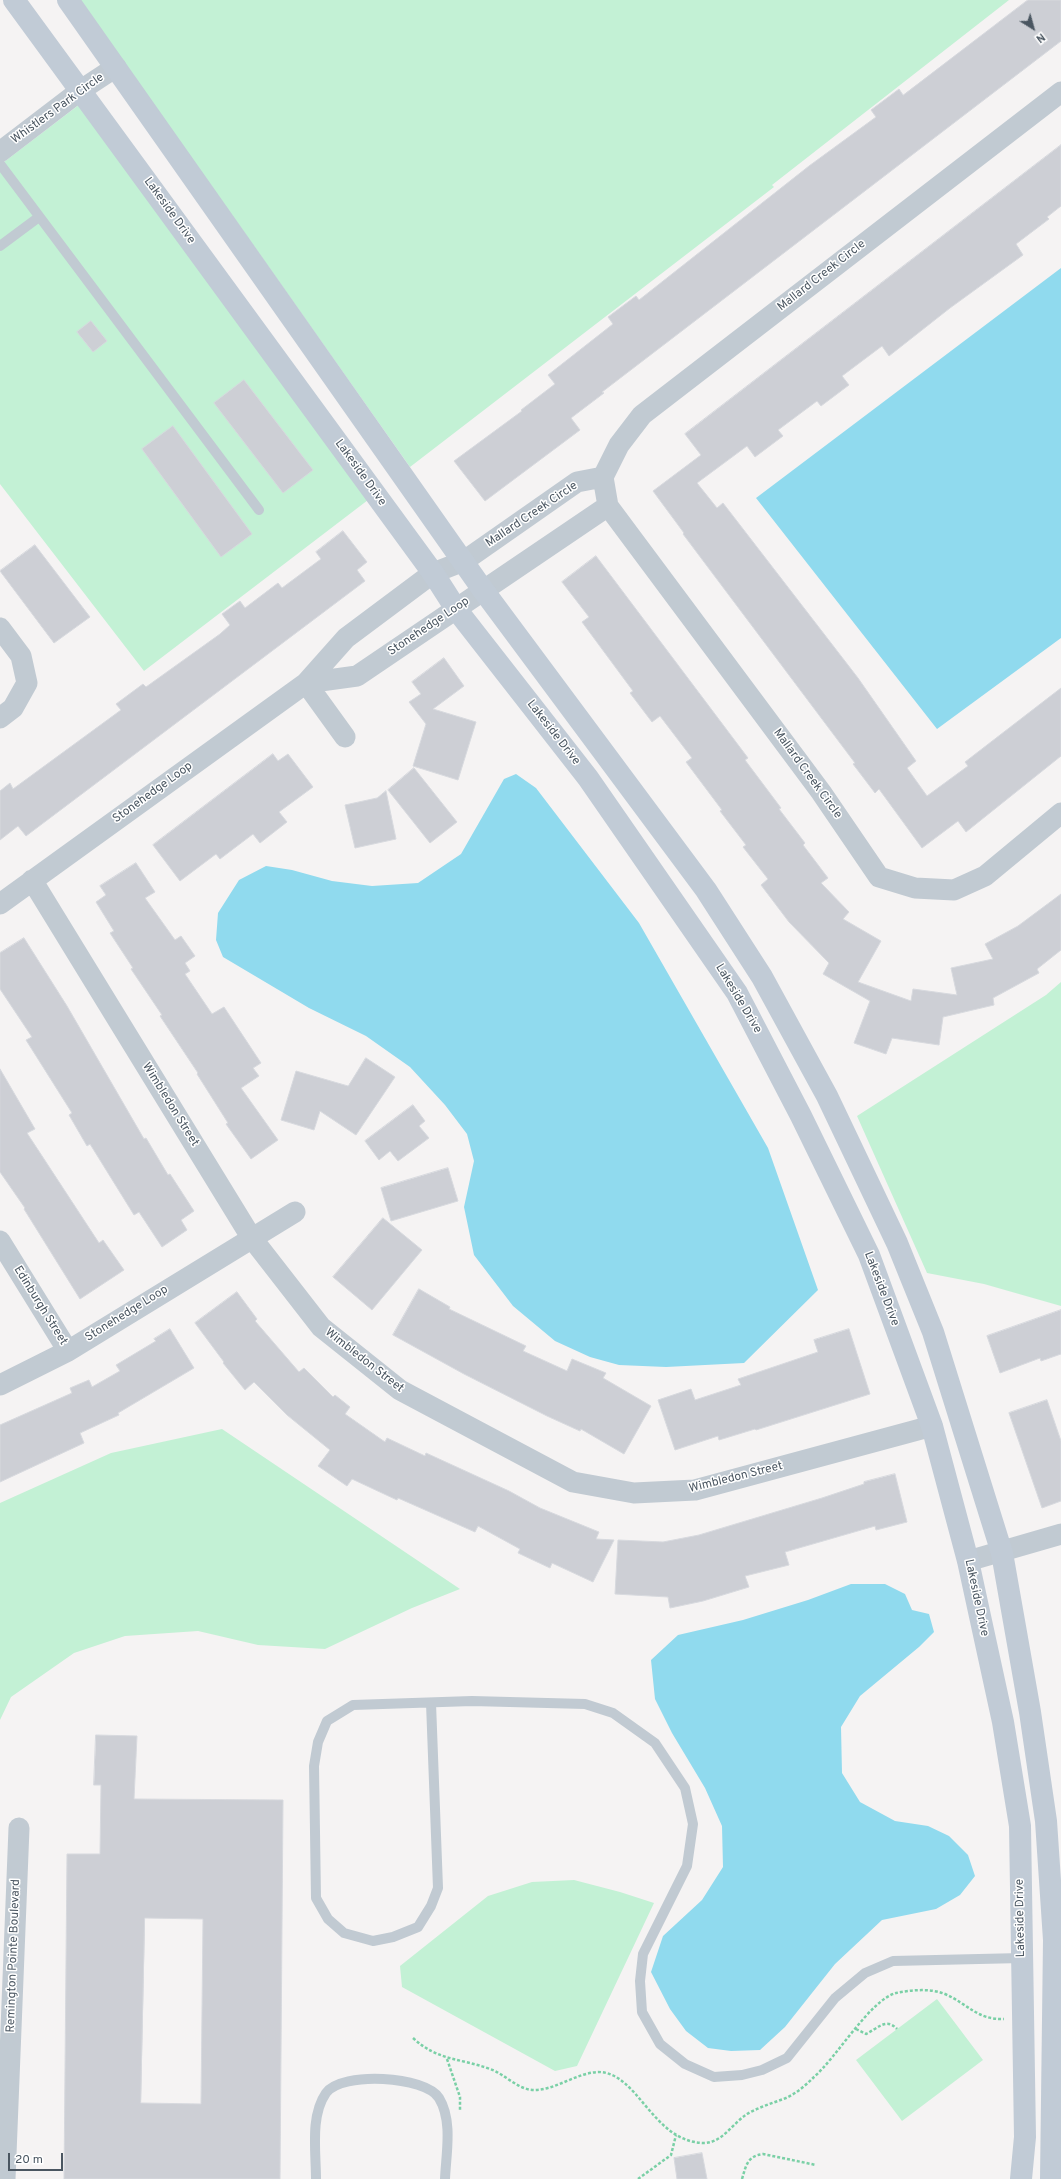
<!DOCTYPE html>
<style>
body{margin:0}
#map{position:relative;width:1061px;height:2179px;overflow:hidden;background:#f5f3f3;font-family:Overpass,sans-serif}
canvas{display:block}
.north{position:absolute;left:1013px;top:8px;width:40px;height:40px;-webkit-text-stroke:3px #fff;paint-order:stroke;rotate:143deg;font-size:11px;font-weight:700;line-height:16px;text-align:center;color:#4a5661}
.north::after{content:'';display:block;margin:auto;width:14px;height:18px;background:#4a5661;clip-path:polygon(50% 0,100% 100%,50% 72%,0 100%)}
.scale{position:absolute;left:8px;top:2153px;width:55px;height:18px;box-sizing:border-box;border:2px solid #4a5661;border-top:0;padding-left:5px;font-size:12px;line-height:14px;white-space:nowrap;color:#4a5661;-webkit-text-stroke:3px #fff;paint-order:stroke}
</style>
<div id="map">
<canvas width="1061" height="2179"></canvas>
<div class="north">N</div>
<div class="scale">20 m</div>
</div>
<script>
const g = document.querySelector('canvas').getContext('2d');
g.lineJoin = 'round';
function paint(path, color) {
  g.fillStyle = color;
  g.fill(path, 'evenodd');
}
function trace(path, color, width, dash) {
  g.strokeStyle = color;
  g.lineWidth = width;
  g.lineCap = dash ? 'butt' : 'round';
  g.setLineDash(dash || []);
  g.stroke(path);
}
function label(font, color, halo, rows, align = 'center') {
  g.font = font + ' Overpass,sans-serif';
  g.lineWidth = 3;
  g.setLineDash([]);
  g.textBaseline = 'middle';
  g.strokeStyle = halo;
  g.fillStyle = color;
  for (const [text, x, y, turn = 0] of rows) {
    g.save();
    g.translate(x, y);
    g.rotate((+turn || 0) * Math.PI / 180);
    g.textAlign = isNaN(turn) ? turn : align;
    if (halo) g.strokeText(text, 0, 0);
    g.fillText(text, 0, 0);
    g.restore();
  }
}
const green = new Path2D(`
 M80,0H1009L772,185L774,187L410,467Z
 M80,104L368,500L144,671L0,484V165Z
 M1061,982V1306L984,1284L927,1273L857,1116L1046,995Z
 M222,1429L460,1589L412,1608L325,1649L258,1645L198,1631L125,1636L74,1653L11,1697L0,1720V1503L111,1453Z
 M574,1880L620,1892L654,1903L577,2066L555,2071L402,1987L400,1966L488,1896L532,1882Z
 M937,1999L983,2060L902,2121L856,2060Z`);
const water = new Path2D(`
 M1061,268V638L937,729L756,498Z
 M516,774L536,788L639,923L768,1148L818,1290L744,1363L666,1367L619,1365L590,1357L555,1341L513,1306L474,1255L464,1207L474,1161L467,1134L445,1105L410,1067L366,1036L309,1008L223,957L216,940L218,913L239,880L266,866L292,870L332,881L372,886L418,883L461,854L504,779Z
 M851,1584H885L905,1594L912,1610L929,1614L934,1632L919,1647L860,1696L841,1727L842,1773L860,1802L895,1821L928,1826L949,1836L968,1855L975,1876L960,1895L936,1909L882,1920L835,1964L785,2027L760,2050L731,2051L708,2048L686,2031L670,2009L651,1972L663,1936L702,1900L723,1867L722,1826L705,1788L672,1733L655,1699L651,1660L678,1635L743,1620L808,1600Z`);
const building = new Path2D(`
 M1028,0H1061V41L602,392L604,393L571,418L580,430L485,501L454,461L522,411L521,410L555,384L548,375L613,324L608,317L636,296L639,300L809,166L876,117L871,110L899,89L903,95Z
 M1061,145V206L1047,217L1049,219L1016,244L1023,255L950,308L889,356L882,346L842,376L849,385L821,406L817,401L778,430L783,436L755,457L747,446L697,483L717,508L723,503L858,678L916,761L907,768L927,796L968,766L965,762L1061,688V756L966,832L958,821L922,848L879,789L875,793L853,764L855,763L683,534L684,533L653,491L701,455L685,434Z
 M91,321L107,341L93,352L77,332Z
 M244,380L313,470L283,493L214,403Z
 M173,426L252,534L221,557L142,449Z
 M343,531L367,562L357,570L365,581L26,836L18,826L0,840V791L10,783L13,789L121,710L116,704L143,684L146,687L220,634L230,625L222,614L240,601L245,608L278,583L282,588L321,559L316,552Z
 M35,545L90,617L54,643L0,571Z
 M596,556L748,758L745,760L781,808L779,809L805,843L803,845L828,878L821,883L849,912L843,919L881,941L858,982L911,1001L913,989L957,995L951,968L993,959L985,944L1018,926L1061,894V950L1037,969L1039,973L993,998L994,1005L943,1017L939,1045L892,1038L886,1054L854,1043L870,1001L823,974L829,963L789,922L761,885L768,879L743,847L746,845L720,811L722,810L686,762L692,758L660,716L652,722L630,693L633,691L582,622L589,617L562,582Z
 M444,658L464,686L433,709L476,722L458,780L413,766L426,724L409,702L421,694L412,682Z
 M273,754L278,761L288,754L313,787L279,812L287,822L260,843L253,834L220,859L216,854L180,881L153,845Z
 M414,768L457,822L430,843L388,790Z
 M386,791L396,839L355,848L345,805L377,798Z
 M136,863L155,892L145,898L175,940L181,936L195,956L185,963L190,971L185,974L212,1014L224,1007L261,1063L253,1068L259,1076L241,1088L278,1140L251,1159L226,1124L228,1123L197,1074L198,1073L160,1016L162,1015L131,969L133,968L110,933L114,931L96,902L106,895L100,886Z
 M24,938L67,1006L144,1139L146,1138L168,1175L170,1174L194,1211L181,1220L187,1230L162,1247L139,1212L134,1215L90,1144L87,1146L69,1115L72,1113L26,1040L32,1037L0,989V953Z
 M366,1058L395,1077L356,1135L320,1111L314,1130L281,1120L296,1071L348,1086Z
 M0,1069L35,1129L27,1133L99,1243L103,1240L124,1270L80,1299L24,1209L25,1208L0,1172Z
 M413,1105L425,1121L419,1126L429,1138L398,1161L390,1151L379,1160L365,1141Z
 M448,1168L458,1201L391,1221L381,1188Z
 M383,1218L422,1250L372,1310L333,1277Z
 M419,1289L450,1307L449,1309L526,1346L523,1351L567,1371L572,1359L606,1373L603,1378L651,1406L624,1454L581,1429L580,1431L547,1416L464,1374L393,1335Z
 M237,1292L257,1319L255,1321L299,1372L304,1368L333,1397L335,1395L350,1407L345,1414L385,1442L387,1438L425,1456L426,1453L509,1491L540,1508L599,1532L596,1539L614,1540L593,1582L552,1563L550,1568L518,1553L520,1549L478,1526L475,1532L398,1498L397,1500L352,1479L347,1486L318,1466L330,1450L287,1415L254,1382L245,1390L223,1363L224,1362L195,1323Z
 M1061,1310V1354L1041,1361L1040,1358L1000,1373L987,1336Z
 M170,1329L194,1368L118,1413L119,1415L80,1433L84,1443L0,1482V1425L72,1393L70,1388L89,1380L92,1387L120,1371L116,1365L156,1341L154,1339Z
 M849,1329L870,1394L756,1430L755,1429L719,1440L718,1436L675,1450L658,1400L691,1389L695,1400L741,1385L738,1379L818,1352L814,1340Z
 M1047,1400L1061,1441V1501L1042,1508L1009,1413Z
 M895,1474L907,1522L876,1530L875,1526L785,1552L789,1565L745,1576L749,1587L703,1601L670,1608L668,1597L615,1594L618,1540L663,1542L699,1535L822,1498L864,1484V1482Z
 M96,1735L137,1736L134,1799L283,1800L280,2179H64L67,1854H100L101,1785H94ZM145,1918L203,1919L201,2104L141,2103Z
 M702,2153L707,2179H677L674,2158Z`);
const path = new Path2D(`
 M856,2029L866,2034C877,2029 886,2017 897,2029
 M413,2038C438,2061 460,2058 490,2069C505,2074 518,2090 534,2090C556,2090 576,2073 598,2072C639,2072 652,2143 705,2143C723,2142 733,2123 747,2114C759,2107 773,2103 786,2098C797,2093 806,2085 814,2077C837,2057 870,2000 896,1993C911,1990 930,1988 945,1994C968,2004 977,2020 1004,2019
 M447,2059L460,2097V2111
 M638,2179L671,2155L676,2135
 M742,2179C746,2166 747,2156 763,2154L816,2165`);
const lane = new Path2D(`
 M0,164L259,510
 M0,246L39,217
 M431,1703L438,1888L431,1906L418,1927L393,1937L373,1941L344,1933L328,1919L316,1898L314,1766L318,1742L327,1721L353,1705L472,1701L585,1704L613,1713L655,1743L685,1788L693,1824L687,1866L643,1954L640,1981L642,2012L660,2044L685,2064L714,2077L742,2075L762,2070L787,2058L835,1998L865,1973L893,1961L1022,1958
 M316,2179C316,2152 310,2116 326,2093C342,2071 425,2076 439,2098C453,2121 446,2154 445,2179`);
const street = new Path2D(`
 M1061,92L642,415L619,445L603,477L608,506L821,792L879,877L915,888L954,890L985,876L1061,813
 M0,152L81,90L116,67
 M0,628L21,656L27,683L13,708L0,718
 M306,683L357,676L608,506
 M306,683L345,737
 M32,880L251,1237L321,1327L400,1390L573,1482L634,1493L695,1490L932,1426
 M0,904L306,683L346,638L433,573L464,561L577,482L603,477
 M0,1241L68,1351
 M0,1385L68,1351L295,1212
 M968,1561L1061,1534
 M5,2179L19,1828`);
const secondary = new Path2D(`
 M14,0L433,573L456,609L588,778L737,993L801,1116L869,1255L932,1426L968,1561L1003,1722L1020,1826L1025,2137L1021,2179
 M68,0L483,590L706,890L762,977L827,1096L897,1243L933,1332L1002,1553L1030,1712L1046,1821L1054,1940L1051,2179`);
const streetNames = [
 ["Whistlers Park Circle",58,109,-36],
 ["Lakeside Drive",169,211,54],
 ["Mallard Creek Circle",822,276,-38],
 ["Lakeside Drive",360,473,54],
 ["Mallard Creek Circle",532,515,-34],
 ["Stonehedge Loop",429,627,-34],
 ["Lakeside Drive",553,733,52],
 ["Mallard Creek Circle",807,774,54],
 ["Stonehedge Loop",153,793,-36],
 ["Lakeside Drive",738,999,59],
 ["Wimbledon Street",170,1105,58],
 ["Lakeside Drive",881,1289,69],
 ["Edinburgh Street",40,1306,58],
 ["Stonehedge Loop",127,1314,-32],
 ["Wimbledon Street",364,1361,38],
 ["Wimbledon Street",736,1478,-14],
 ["Lakeside Drive",976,1598,78],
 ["Lakeside Drive",1021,1918,-91],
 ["Remington Pointe Boulevard",14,1956,-88]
];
paint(green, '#c3f1d5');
paint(water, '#90daee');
paint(building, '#cdcfd5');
trace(building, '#d7d9de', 1);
trace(path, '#7ad0a6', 2.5, [3, 2]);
trace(lane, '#c1cad2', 10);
trace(street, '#c1cad2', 21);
trace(secondary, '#c1cbd6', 22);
label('12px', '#4a5661', '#fff', streetNames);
</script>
